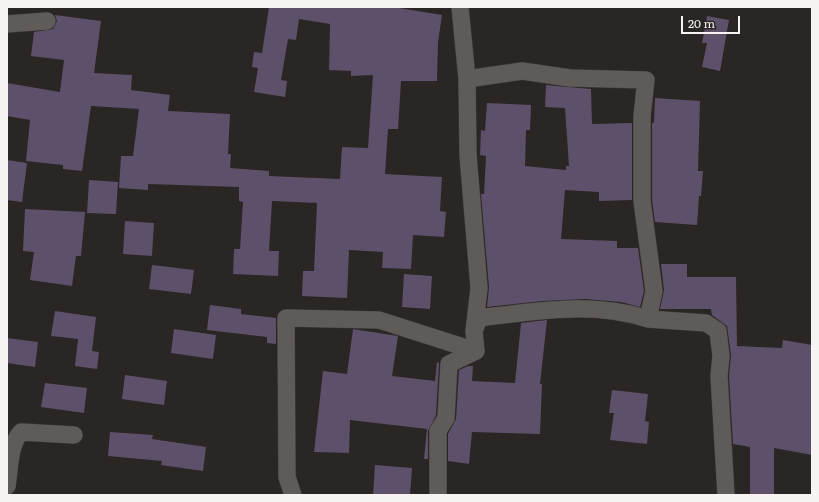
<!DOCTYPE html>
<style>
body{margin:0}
#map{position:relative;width:819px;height:502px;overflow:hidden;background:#2a2624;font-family:Literata,serif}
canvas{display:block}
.frame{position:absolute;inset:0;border:8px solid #f6f3f2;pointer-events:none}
.scale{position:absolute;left:681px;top:16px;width:59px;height:18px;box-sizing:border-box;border:2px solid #f6f3f2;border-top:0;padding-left:5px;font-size:12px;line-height:14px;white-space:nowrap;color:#f6f3f2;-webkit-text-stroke:3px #2a2624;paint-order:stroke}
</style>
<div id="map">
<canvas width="819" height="502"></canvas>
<div class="frame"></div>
<div class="scale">20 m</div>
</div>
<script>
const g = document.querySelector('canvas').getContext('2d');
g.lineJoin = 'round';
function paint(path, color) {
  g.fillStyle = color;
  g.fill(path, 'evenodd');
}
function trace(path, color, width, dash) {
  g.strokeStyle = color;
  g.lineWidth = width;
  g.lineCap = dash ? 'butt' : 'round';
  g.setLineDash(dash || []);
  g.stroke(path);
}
const building = new Path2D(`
 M269,7H393L442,15L438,42L437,81H401L398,129H388L385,174L442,177L440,211L446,212L444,237L413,235L411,269L382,268L383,252L349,250L347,298L302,296L303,271H314L317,203L272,201L269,251H279L278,276L233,274L234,249H240L243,202L239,201V187L148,184V190L119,188L121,156H133L139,109L91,106L82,171L63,169V165L26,161L30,120L7,116V83L60,92L64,60L31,56L34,32L53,29L57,21L55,15L101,21L94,73L132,75L131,90L170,95L168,111L230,114L228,154H231L230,168L269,171V176L340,179L342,147L368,148L373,75L351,76V71L329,70L330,24L299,19L296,40L288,39L281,80L287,81L285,97L254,92L258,68L252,67L254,52L262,53Z
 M707,16L729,20L720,71L702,67L707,43H702Z
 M546,85L591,89L592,124L632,123V200L599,201V192L565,190L561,239L617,241V248H638L644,291L640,307L621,302L585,299L542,301L487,307L489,287L481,194H484L486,156L480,155L481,130L485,131L487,103L531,105L530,130H526L525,166L566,170V166H569L565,108L545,107Z
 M655,98L700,101L698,171H703L701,196H699L697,225L655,222L652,200V123H654Z
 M7,160L27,163L22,202L7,200Z
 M89,180L118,182L116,214L87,213Z
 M25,209L85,212L81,256H76L72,286L30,280L34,252L23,251Z
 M125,221L154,223L152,256L123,254Z
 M661,264H687V277H736L737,346L782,348L783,340L812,345V455L774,448V495H750V447L733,444L729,376L731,355L727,326L712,315L711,309H660L664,290Z
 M152,265L194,270L191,294L149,289Z
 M404,274L432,276L430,309L402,307Z
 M210,305L241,309V314L276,318V344L267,343V337L207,330Z
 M55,311L96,317L92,351L99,352L97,369L75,366L78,339L51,336Z
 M547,320L540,384H542L540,434L472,432L469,464L448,461V434L456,419L459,370L468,366H473L472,381L515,383L521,323Z
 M174,329L216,335L213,359L171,353Z
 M353,329L398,336L392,376L435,381L437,362L439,363L436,415L428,431V459H424L427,429L350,420L349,453L314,452L323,371L347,374Z
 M7,338L38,342L35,367L7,363Z
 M125,375L167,381L164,405L122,399Z
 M45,383L87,388L84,413L41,407Z
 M612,390L648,394L645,421L649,422L647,444L610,440L614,413H609Z
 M110,432L153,435L152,439L206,447L203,471L161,465L162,461L108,456Z
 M375,465L412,468L410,495H373Z`);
const street = new Path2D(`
 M7,24L47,21
 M467,79L522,71L570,78L646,80L642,116V201L654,291L648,319C593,301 535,311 479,318L474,331
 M648,319L706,323L718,331L721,356L719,376L726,495
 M7,486C10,469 9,445 21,432L74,435
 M293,495L287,477L286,318L379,320L476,351L474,331L479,288L468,155L467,79L460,7
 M438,495V431L446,418L449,364L476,351`);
paint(building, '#5d506a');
trace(street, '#44413f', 18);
trace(street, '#5f5b58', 17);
</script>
